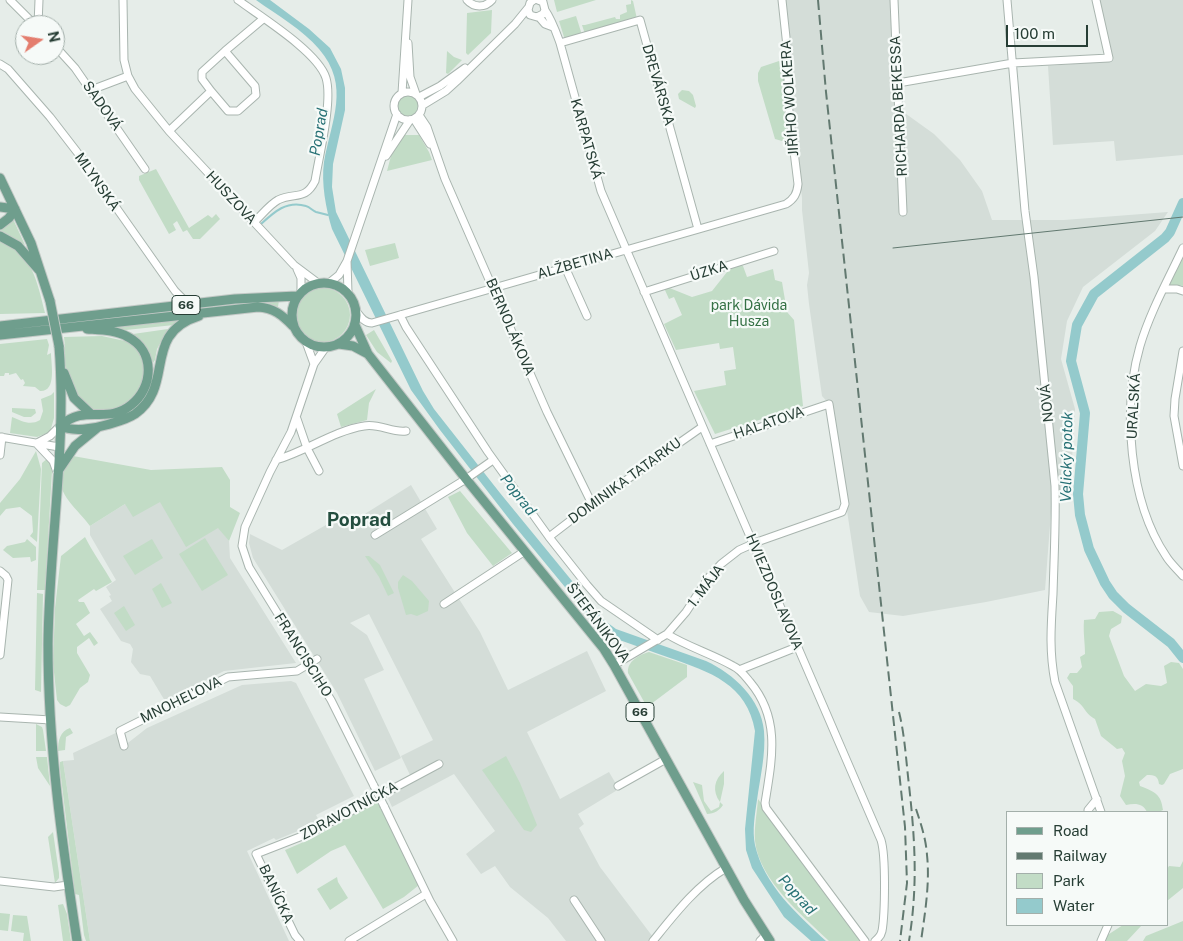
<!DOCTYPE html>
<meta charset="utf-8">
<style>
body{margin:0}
#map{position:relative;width:1183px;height:941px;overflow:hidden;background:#e6ede9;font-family:"Public Sans",sans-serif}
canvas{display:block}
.legend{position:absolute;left:1006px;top:811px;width:162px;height:115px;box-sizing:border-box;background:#f6faf8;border:1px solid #a3afaa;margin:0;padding:6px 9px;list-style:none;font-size:15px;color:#273e35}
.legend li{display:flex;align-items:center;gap:10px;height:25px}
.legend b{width:25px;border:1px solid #a3afaa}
.north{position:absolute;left:15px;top:15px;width:50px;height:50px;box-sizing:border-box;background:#f6faf8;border:1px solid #a3afaa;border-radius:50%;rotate:77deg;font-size:14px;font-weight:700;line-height:20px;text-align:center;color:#273e35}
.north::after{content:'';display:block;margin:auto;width:18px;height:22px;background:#e47d6e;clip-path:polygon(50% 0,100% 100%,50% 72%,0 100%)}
.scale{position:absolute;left:1006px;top:25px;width:82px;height:22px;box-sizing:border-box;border:2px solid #273e35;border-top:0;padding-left:6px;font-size:15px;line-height:18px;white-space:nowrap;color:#273e35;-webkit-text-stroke:4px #f6faf8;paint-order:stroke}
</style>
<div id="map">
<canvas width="1183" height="941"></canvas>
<ul class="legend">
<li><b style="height:6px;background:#6f9e8d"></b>Road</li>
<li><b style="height:6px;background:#627970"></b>Railway</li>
<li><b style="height:14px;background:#c2dcc6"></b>Park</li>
<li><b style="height:14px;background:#94cacc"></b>Water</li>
</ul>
<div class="north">N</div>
<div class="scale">100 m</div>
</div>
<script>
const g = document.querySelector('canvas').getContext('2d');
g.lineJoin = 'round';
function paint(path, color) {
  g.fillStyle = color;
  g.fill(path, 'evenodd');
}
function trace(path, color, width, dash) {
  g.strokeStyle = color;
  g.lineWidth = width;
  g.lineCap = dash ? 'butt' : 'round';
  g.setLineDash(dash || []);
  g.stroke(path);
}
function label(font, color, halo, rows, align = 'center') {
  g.font = font + ' "Public Sans",sans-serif';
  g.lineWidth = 4.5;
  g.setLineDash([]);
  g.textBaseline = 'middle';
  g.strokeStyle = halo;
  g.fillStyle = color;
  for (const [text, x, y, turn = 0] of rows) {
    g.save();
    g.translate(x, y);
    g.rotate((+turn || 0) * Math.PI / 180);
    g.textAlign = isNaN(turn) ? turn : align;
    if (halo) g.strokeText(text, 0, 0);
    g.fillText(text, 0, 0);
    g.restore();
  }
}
const built = new Path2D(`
 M785,0H896L902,111L934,134L960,160L982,191L992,220H1064L1168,212L1155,231L1083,287L1067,321L1061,359L1075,409L1070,493L1052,499L1045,590L986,602L903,616L869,612L860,596L831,406L822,396L809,304L807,285L809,273L802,210V198L792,110V56Z
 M1098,0H1183V155L1116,161L1114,141L1053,145L1048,66L1110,61Z
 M411,485L437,529L421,539L480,632L508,690L587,651L606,691L527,732L560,799L609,772L619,789L578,814L584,824L579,828L600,867L656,941H566L548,918L510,887L495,866L481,874L466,854L495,831L454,774L392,807L384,789L410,775L401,756L433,740L369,614L350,623L367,635L384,670L364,679L401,758L375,771L337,693L253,558L249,543L250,534L282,550L347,513L352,522Z
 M160,501L219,527L229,541L230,558L296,663L224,671L165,701L150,676L140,674L131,662L133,649L130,644L121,641L100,609L112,601L109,596L111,595L106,587L116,580L90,535V526L125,504Z
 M291,681L296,683L354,796L316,815L320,822L276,840L274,838L247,851L289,941H90L63,761L74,760L73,753L120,731L124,746L147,728L242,685Z`);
const green = new Path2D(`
 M554,0H596L557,12Z
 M631,0L633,1L637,19L585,34L582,25H585L615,17L616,19H620V15L627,12L626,5L631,4Z
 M492,10L491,33L468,55L466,53L467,13Z
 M576,16L582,35L569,38L564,37L559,21Z
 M447,51L454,57L462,60L448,74L446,73Z
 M779,61L784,62V107L787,139L782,141L775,139L758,81V73L761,67Z
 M682,90L689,91L693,95L696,106L695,108L679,99L678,94Z
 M397 105a11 11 0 1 1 22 0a11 11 0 1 1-22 0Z
 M403,135H419L429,152L432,160L387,171L391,156Z
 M156,169L189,228L208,215L212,218L216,214L220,219L200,239H193L187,230L183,232L177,221L173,224L176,230L169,234L139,180V176Z
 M13,219L25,245L0,230Z
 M0,239C33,255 37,281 45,313L0,314Z
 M395,243L399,258L370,266L365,250Z
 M1183,256V286L1178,285H1169Z
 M740,264L743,266L747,277L773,269L775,280L782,282L787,312L794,320L803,406L715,434L694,391L726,385L724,371L736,369L733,347L720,349L719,343L676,350L664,324L682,315L674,297L669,299L664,288L667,287L692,297L712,291L731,267Z
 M296 315a27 27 0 1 1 54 0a27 27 0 1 1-54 0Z
 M279,300L278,307L268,303H259L63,325L62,322L248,301Z
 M184,319L174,325L126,330L110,326Z
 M168,329L157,349L155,360L153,363L141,340L133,334Z
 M374,330L392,361L391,363L377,352L366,335Z
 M102,336L125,341L126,339C179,372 108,438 81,403C78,399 76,393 74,389C67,376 63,362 63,348L65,347L64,337Z
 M47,339L49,345L47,355L51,353C51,364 57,392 40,391L35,387L23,386L25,383L23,379L21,380L16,373L9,375V373H5L4,376H0V344Z
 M376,389L369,403L367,420L341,427L337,414Z
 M54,392V418L50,432L37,437L10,433L12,417C22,421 30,426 40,420L43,411L41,399L51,395Z
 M12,408L35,409L36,413L31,417H24L12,412Z
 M36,451L41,469L37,542L30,536L33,532L32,516L20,507L6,509L0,516V503L20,479Z
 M73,456L151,470L222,467L230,480V507L240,513L229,541L218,528L186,547L160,502L133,517L125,504L90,526C79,510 55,494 61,472C63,466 70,460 73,456Z
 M48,458L52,471L45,590H37L42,463Z
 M460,491L512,553L493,566L467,533L448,497Z
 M85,537C93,553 103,566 112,582L96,591L94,589L78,600L79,602H84L90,613L76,624L84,636L90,632L98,643L94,646L89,638L77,647V653L90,675L88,682L80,688L70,705L66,707L60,704L57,700L53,663L55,608L61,556Z
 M205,538L228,575L202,591L179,554Z
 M27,539L36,547V560L31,562L30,557L13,558L3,550L7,546L25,542Z
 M152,539L163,558L135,575L123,556Z
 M365,556H369L380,565L394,593L388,596L379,577Z
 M403,575L412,581L429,601L428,611L417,616L411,614L406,615L398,588V582Z
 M161,583L172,603L162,608L152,589Z
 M37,593L43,594L41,692L35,690Z
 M124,606L135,625L126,631L114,613Z
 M1113,611L1122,616L1121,623L1111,629L1109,636L1124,676L1135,691L1146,684L1161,686L1167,683L1164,666L1171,662L1179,663L1183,669V769L1170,774L1164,784L1162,785L1159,784C1158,776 1155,775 1147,775L1139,782L1140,786C1155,792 1161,794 1163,810L1159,812H1147C1143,803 1135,803 1126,805L1120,796L1125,776L1122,761L1125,753L1122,748L1117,749L1101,736L1095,719C1083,712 1086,706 1073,699V686L1067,678L1070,673H1077L1082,667L1080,657L1085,654C1085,641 1083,634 1084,620L1095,619L1099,612Z
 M649,652L687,665V677L647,707L628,673C627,661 639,655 649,652Z
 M36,724L42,727L43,730L46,751H36Z
 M70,728L73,733L66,737L65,750L58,751C58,741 60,731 70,728Z
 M506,756L520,783L537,825L531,832L524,830L482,770Z
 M36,757H47L50,786L38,768Z
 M63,761L90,941H86L84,935L79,895L75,894L60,769V762Z
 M724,771V784L720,802L723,805C720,810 714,814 707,814L693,782L702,785L704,801L711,811L719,807L720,802C712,791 714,780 724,771Z
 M758,799L862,941H829C803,916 759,880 755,841C754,827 757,813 758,799Z
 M377,801L419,885L404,897L383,909L345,845L331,851L297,874L285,850L313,838Z
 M53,832L59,873V878L55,883L48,837Z
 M1183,861V888L1167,901V869L1169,866L1180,867Z
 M337,877L338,882L348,898L330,910L317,889Z
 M63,904L67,914L71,941H63L58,905Z
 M0,913L10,914L8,931L0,930Z
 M13,915L27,916L31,941H23L24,933L11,931Z
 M1183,921V941H1143L1146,936Z
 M1123,925H1142L1127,941H1106V936Z`);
const water = new Path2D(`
 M256,0H270L309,29L330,48L341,69L345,88V110L333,164L332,187L336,212L423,391L434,409L500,493L604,620L616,629L706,661C734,674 761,699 764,731C766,754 760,778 757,800C755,814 752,830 755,845C764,885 797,914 826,941H811L784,917L752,868L746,850L745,829L755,731C747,684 710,672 670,658C650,651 631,644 611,637L602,632L513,524L440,430L411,390L332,229C326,209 321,183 324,162C331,121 351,86 319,49C303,30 277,15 256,0Z`);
const stream = new Path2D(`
 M261,224C274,212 287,200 306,206C310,207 313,211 316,212C320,213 324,214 328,215`);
const river = new Path2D(`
 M1183,203L1170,232L1165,238L1094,294L1077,325L1071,361L1085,413L1078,494L1080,515L1089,549L1105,583L1113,595L1126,608L1171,643L1183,658`);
const minor = new Path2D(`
 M10,0L35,25
 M123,0L124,60L128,76L135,89L169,131L294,265L318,283
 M238,0C261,17 318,52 326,78C333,101 319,156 315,181C305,201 295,192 278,200C269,205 261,216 254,222
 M467,0C474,8 485,8 492,0
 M534,0L530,3L528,10L530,15L537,17L543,14L545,10L543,2L538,0
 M894,0L903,212
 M1007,0L1025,211L1034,277L1055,486C1056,522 1054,558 1053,594C1051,626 1049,651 1055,682L1101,812
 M545,10C552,20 556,32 560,43L601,191L881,840C886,856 885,914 882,931C881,936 879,938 875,941
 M539,17L545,24L553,27
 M38,25L39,0
 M408,43L410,77L416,94
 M560,43L640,20L698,229
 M55,46L75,68L145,169
 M225,51L263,19
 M0,64L8,69L50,117L77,152L175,291L189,305
 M898,83L1013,63L1109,58L1096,0
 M91,90L128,76
 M394 106a14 14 0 1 1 28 0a14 14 0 1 1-28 0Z
 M402,93L408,0
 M419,97L440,86L465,68
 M423,105L446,91L457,81L515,24L528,8
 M419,115L427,127L445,179L547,412L592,504
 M414,119L430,144
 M169,131L211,91L228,111H238L256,95L255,86L225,51L202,72V79L211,91
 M386,156L410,120
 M1183,248C1168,280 1150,312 1140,346C1122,408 1129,501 1166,556C1170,563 1177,569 1183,576
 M347,261L348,293
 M565,267L587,316
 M297,269L301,278V291
 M329,283L339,275L347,261L397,114
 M1164,289H1177L1183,291
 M644,292L774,251
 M356,311C360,316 364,323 372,323L786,204C794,199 797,194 798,184L788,103V56L782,0
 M400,315L406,327L488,452L549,537L587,585L601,601L658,640
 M306,342L314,364
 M326,347L314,364L291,432L270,472L245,527L242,546L249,567L331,700L374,786
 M1183,351L1175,399L1174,416L1183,466
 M297,419L307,448L319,471
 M0,437L59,447
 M37,443L50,436L60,426
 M37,444L53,461L57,472
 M0,455L2,437
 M276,460C307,451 333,431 364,426C379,423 392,433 406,431
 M375,535L466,479L493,460
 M549,537L592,504L702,427
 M0,571L6,576L8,580L0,655
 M444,604L525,551
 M667,634C688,647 712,654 733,666C740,669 745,676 750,682C781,719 772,759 765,803L766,808L865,941
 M614,665L667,634L686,612L709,577L721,564L739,550L757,542L842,512L845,504L829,404L710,444
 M739,670L797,647
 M0,717L51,720
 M124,746L120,731L228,677L297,671L317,659
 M618,786L666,759
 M384,806L430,901L453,941
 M1088,812V810L1097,799
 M0,881L54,887L68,885
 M574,900L601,941
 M300,941L295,935L256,854L310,833L439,764
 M349,941L426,894
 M653,941C674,915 697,885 726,868
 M760,941L766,935
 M1101,941L1108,925`);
const major = new Path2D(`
 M0,178L31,243L50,301
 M0,207L15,209
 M0,225L9,218L15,209
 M0,236L18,246L39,270
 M292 315a32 32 0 1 1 64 0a32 32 0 1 1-64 0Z
 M355,325L368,354L466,479L604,649L614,665L744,900L770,941
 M0,326L235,299L297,296
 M0,335L258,307C274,308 282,315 293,326
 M339,344L353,346L368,354
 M59,346C67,445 49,545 48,644C48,744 62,843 77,941
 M64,373L74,398L91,414
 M60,426C86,403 106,425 131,405C154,387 155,351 128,337C116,330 101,330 87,329
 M60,426C73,432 93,429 106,425C116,422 126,420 135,414C176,385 141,334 199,316
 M58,471L75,446L97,428`);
const tram = new Path2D(`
 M893,248L1183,217`);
const rail = new Path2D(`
 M818,0L826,92L905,827L907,883L900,941
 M899,712C905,736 906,761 909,785C915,840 918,885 909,941
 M916,809C921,824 926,839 927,855C930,883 925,913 921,941`);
const minorBridge = new Path2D(`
 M374,786L384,806`);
const majorBridge = new Path2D(`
 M50,301L59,346`);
const shields = [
 [186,305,28],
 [640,712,28]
];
const shieldNames = [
 ["66",186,305],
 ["66",640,712]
];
const streetNames = [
 ["DREVÁRSKA",658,85,74],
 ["JIŘÍHO WOLKERA",790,98,-94],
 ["SADOVÁ",102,106,55],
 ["RICHARDA BEKESSA",899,106,-93],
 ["KARPATSKÁ",586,139,74],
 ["MLYNSKÁ",97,182,55],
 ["HUSZOVA",231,198,47],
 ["ALŽBETINA",575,264,-16],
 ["ÚZKA",709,271,-18],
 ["BERNOLÁKOVA",510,327,67],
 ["NOVÁ",1047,403,-96],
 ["URALSKÁ",1134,406,-87],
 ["HALATOVA",769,423,-19],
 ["DOMINIKA TATARKU",625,481,-36],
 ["1. MÁJA",706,586,-52],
 ["HVIEZDOSLAVOVA",774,592,67],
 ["ŠTEFÁNIKOVA",598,623,53],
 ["FRANCISCIHO",303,655,58],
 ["MNOHEĽOVA",181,700,-26],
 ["ZDRAVOTNÍCKA",349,811,-28],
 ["BANÍCKA",276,894,65]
];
const parkNames = [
 ["park Dávida",749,306],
 ["Husza",749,322]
];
const waterNames = [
 ["Poprad",319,132,-80],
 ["Velický potok",1067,457,-89],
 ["Poprad",518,495,52],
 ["Poprad",797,895,48]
];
const districtNames = [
 ["Poprad",359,520]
];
paint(built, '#d4ddd8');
paint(green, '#c2dcc6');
paint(water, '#94cacc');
trace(stream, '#94cacc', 2);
trace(river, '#94cacc', 10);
trace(minor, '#a9b5af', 9);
trace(major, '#c3c9c6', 11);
trace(minor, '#fff', 7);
trace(major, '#6f9e8d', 9);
trace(tram, '#627970', 1);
trace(rail, '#627970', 2, [10, 5]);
trace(minorBridge, '#a9b5af', 9, []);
trace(majorBridge, '#c3c9c6', 11, []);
trace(minorBridge, '#fff', 7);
trace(majorBridge, '#6f9e8d', 9);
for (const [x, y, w] of shields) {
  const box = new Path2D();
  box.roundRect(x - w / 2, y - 9.5, w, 19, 4);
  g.fillStyle = '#f6faf8';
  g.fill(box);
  trace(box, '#273e35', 1);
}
label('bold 12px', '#273e35', null, shieldNames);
label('14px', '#273e35', '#f6faf8', streetNames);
label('14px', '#357145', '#f6faf8', parkNames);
label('italic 15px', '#267074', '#f6faf8', waterNames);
label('bold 19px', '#244e3f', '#f6faf8', districtNames);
</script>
